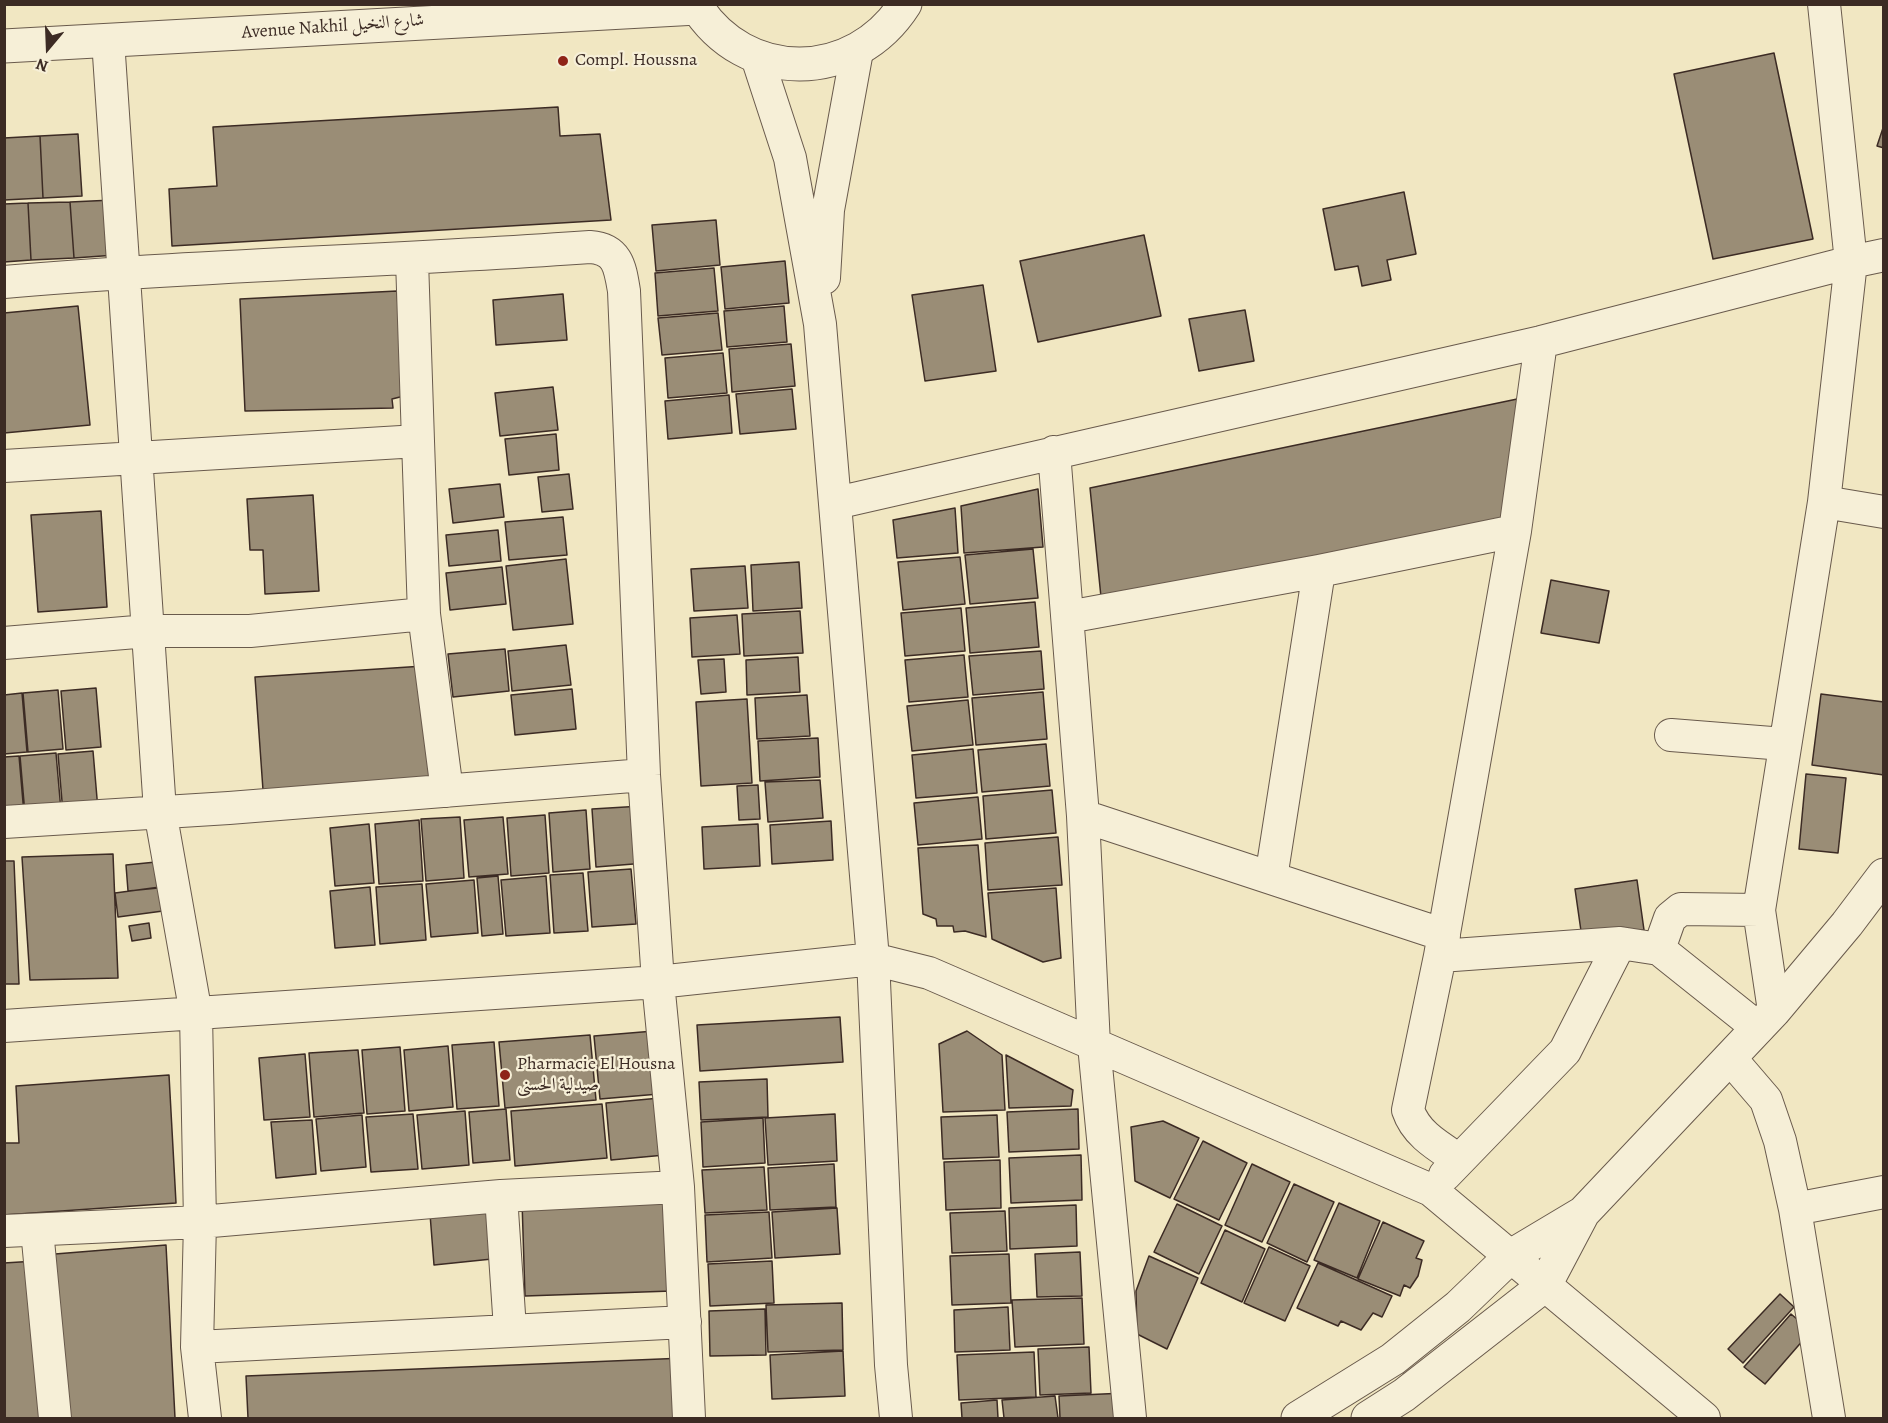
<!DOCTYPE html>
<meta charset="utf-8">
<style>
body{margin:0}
#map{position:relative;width:1888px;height:1423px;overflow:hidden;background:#f1e7c2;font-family:Alegreya,serif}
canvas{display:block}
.frame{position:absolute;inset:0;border:6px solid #3c2b24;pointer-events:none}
.north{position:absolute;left:18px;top:18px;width:60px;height:60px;-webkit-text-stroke:4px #f6efd7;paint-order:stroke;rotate:199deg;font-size:16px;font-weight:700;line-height:24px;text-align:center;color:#3c2b24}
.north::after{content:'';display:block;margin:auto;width:21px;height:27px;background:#3c2b24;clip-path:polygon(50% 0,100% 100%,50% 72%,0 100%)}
</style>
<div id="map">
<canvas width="1888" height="1423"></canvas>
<div class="frame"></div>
<div class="north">N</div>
</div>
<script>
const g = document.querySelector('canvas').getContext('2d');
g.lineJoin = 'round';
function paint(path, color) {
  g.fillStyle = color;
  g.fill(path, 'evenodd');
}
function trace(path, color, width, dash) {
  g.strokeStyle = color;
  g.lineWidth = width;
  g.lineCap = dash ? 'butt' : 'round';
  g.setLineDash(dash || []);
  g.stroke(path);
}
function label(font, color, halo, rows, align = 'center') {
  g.font = font + ' Alegreya,Amiri,serif';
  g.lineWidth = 4.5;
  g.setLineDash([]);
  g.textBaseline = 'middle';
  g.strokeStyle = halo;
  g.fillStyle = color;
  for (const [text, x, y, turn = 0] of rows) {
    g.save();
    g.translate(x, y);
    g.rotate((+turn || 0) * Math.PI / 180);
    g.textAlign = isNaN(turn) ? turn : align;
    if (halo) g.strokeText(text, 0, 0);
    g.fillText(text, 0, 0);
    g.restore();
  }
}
const building = new Path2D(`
 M1774,53L1813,239L1713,259L1674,74Z
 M558,107L560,136L600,134L611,220L172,246L169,189L217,186L213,127Z
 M1884,125V148L1877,146Z
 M78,134L82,196L43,198L40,136Z
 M40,136L43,198L4,200V138Z
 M1404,192L1416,254L1387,260L1391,280L1362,286L1358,266L1335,270L1323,209Z
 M113,200L116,255L74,258L70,202Z
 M70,202L74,258L31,260L28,203Z
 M28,203L31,260L4,262V204Z
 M716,220L720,265L656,271L652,225Z
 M1144,235L1161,316L1038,342L1020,261Z
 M785,261L789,303L725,309L721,267Z
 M714,268L718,311L658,316L655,273Z
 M983,285L996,371L925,381L912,295Z
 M397,291L404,396L392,399L393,408L245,411L240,299Z
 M563,294L567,340L496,345L493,300Z
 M78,306L90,425L4,433V313Z
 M784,306L787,342L727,347L724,311Z
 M1245,310L1254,361L1199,371L1189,319Z
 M718,313L722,350L662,355L658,318Z
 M791,344L795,386L732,392L729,349Z
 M723,353L727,393L668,398L665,358Z
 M553,387L558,430L500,436L495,393Z
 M792,389L796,429L740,434L736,394Z
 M729,395L732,433L668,439L665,401Z
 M1522,398L1512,518L1102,607L1090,488Z
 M556,434L559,470L509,475L505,439Z
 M569,474L573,509L542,512L538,477Z
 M500,484L504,517L453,523L449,489Z
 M1038,489L1043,547L964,553L961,506Z
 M313,495L319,591L265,594L263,550H250L247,499Z
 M955,508L958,553L897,558L893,520Z
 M101,511L107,607L38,612L31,515Z
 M563,517L567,555L509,560L505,522Z
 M498,530L501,561L449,566L446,535Z
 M1033,549L1038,598L970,604L965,555Z
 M960,557L965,604L903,610L898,562Z
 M566,559L573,624L513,630L506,566Z
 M799,562L802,608L753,611L751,565Z
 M745,566L748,608L694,611L691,569Z
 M502,567L506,604L450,610L446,573Z
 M1551,580L1609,591L1599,643L1541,633Z
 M1035,602L1039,647L970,653L966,608Z
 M961,608L965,651L905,656L901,613Z
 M800,611L803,653L744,656L742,614Z
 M737,615L740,654L692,657L690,618Z
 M566,645L571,685L512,691L508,651Z
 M505,649L509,691L453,697L448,654Z
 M1041,651L1044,689L973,695L969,656Z
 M964,655L968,697L909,702L905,660Z
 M798,657L800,692L747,695L746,660Z
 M724,659L726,692L701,694L698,660Z
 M424,666L432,779L263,790L255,677Z
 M96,688L101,747L66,750L61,691Z
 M572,689L576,729L515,735L511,695Z
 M58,690L63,749L28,752L23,693Z
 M1043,692L1047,739L976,745L972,698Z
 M22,693L27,752L4,754V695Z
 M1821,694L1884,702V775L1812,765Z
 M807,695L810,736L757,739L755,698Z
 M747,699L752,783L701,786L696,702Z
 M968,700L973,745L912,751L907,706Z
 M818,738L820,777L760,781L758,741Z
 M1046,744L1050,786L982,792L978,750Z
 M973,749L977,793L916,798L912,755Z
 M93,751L98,810L63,813L58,754Z
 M56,753L61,811L25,814L20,756Z
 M19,756L24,814L4,816V757Z
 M1806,774L1846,778L1838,853L1799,849Z
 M820,780L823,818L768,822L765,782Z
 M758,785L760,819L739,820L737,786Z
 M1052,790L1056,833L986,839L983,796Z
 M978,797L982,839L918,845L914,803Z
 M642,806L646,863L596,867L592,809Z
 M586,810L590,869L553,872L549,813Z
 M545,815L549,873L511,876L507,818Z
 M460,817L464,878L426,881L421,819Z
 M503,817L508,874L469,877L464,820Z
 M419,820L423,881L379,884L375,824Z
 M831,821L833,860L772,864L770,825Z
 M369,824L374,883L335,886L330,828Z
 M758,824L760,866L704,869L702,827Z
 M1058,837L1062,885L988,890L985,843Z
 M978,845L986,937L965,931L954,932L953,926H937L936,919L923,914L918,848Z
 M113,854L118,978L30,980L22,857Z
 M4,861H14L19,984H4Z
 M166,861L168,887L128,891L126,865Z
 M631,869L636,924L592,927L588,872Z
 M583,873L588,931L554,933L550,875Z
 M498,876L503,934L482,936L477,878Z
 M546,876L550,933L506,936L501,880Z
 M474,880L478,933L431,937L426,884Z
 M1637,880L1644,930L1582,938L1575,889Z
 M422,884L426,940L380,944L376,887Z
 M160,887L163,911L118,917L115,893Z
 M370,887L375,945L335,948L330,891Z
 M1056,888L1061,958L1043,962L992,939L988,893Z
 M149,923L151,938L132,941L129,926Z
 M840,1017L843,1062L700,1071L697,1025Z
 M654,1031L659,1094L600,1099L594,1036Z
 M967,1031L1002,1055L1005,1110L943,1112L939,1044Z
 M590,1035L596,1100L505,1108L499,1042Z
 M494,1042L499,1106L457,1109L452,1045Z
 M448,1046L453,1107L409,1111L404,1050Z
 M400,1047L405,1111L367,1114L362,1050Z
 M358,1050L364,1113L314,1117L309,1053Z
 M305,1054L310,1117L264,1120L259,1058Z
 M1006,1055L1073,1090L1071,1106L1009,1108Z
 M169,1075L176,1203L4,1215V1143H19L16,1086Z
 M767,1079L768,1117L701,1120L699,1082Z
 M660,1098L665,1155L611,1160L606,1103Z
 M602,1104L607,1158L515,1166L511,1111Z
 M506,1109L510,1160L473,1163L469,1112Z
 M1078,1109L1079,1149L1009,1152L1007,1112Z
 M465,1111L469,1165L422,1169L417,1115Z
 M413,1114L418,1169L371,1172L366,1117Z
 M835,1114L837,1161L768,1165L765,1118Z
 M362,1115L366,1167L321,1171L316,1119Z
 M997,1115L999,1157L943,1159L941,1117Z
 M763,1118L765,1163L703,1167L701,1122Z
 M312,1120L316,1174L276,1178L271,1122Z
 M1163,1121L1199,1138L1170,1198L1135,1181L1131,1127Z
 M1203,1141L1247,1163L1219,1220L1174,1199Z
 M1081,1155L1082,1200L1011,1203L1009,1158Z
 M1000,1160L1001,1208L946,1210L944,1162Z
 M834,1164L836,1207L770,1210L768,1168Z
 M1252,1164L1290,1182L1262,1242L1225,1225Z
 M764,1167L767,1210L705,1213L702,1170Z
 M1294,1184L1334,1202L1307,1262L1267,1243Z
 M668,1197L672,1291L525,1296L522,1201Z
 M1339,1203L1380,1221L1357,1278L1314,1260Z
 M1177,1204L1222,1226L1199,1274L1154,1252Z
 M1076,1205L1077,1246L1010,1249L1009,1208Z
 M837,1208L840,1254L775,1258L772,1212Z
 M487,1210L492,1259L434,1265L430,1214Z
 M1005,1211L1007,1251L952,1253L950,1213Z
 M769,1212L772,1258L707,1262L705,1215Z
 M1383,1222L1424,1241L1416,1258L1422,1260L1418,1276L1410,1288L1404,1285L1400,1296L1358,1279Z
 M1225,1230L1265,1249L1242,1302L1201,1283Z
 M166,1245L175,1418H67L56,1409L55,1254Z
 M1269,1247L1310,1266L1285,1321L1244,1303Z
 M1080,1252L1082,1296L1037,1297L1035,1254Z
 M1009,1254L1011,1303L952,1305L950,1256Z
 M1149,1256L1198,1278L1167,1349L1137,1334L1136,1291Z
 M36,1261L47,1418H4V1263Z
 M772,1261L774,1303L710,1306L708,1264Z
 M1318,1263L1392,1296L1382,1317L1373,1313L1361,1330L1341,1321L1338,1326L1297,1308Z
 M1780,1294L1794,1307L1743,1363L1728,1349Z
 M1082,1298L1084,1344L1015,1347L1012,1300Z
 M842,1303L843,1350L768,1352L766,1305Z
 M1008,1307L1010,1350L955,1352L954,1310Z
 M765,1309L766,1355L710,1356L709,1311Z
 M1791,1314L1811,1331L1765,1384L1744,1367Z
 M1089,1347L1091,1393L1040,1395L1038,1349Z
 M843,1351L845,1396L772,1399L770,1355Z
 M1034,1352L1036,1397L959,1400L957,1355Z
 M685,1358L688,1418H248L246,1376Z
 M1125,1393L1126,1418H1060L1059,1396Z
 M1055,1396L1058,1418H1004L1002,1400Z
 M997,1400L998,1418H962L961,1403Z`);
const minor = new Path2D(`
 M108,40L160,811L196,1014L200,1222L197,1347L205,1418
 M757,57L790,158L820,324L873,959L891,1365L896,1418
 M412,260L418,441
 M824,278L828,210L857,51
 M4,282C199,265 395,261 590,247C618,249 620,267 624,291L644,775L658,982L678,1187L689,1418
 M1054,452L1083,816L1094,1045L1130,1418
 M4,466L418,441L424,614L250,631H148L4,643
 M1824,502L1851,262L1884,255
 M836,503L1541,342L1851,262L1824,4
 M424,614L447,791
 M1068,617L1319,571L1515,531
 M1671,735L1784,744
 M1083,816L1444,935
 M4,822L229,808L644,775
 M1271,878L1319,571
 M1659,949L1670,918L1681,909L1759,910
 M1440,956L1620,943L1659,949L1758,1028
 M1774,1011L1759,910L1824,502L1884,512
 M4,1026L658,982L873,959L929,973L1431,1190L1704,1418
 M1730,1058L1766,1100L1780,1141L1795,1209L1884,1192
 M1459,1160C1438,1146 1416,1134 1408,1110L1440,956L1515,531L1541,342
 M1445,1175L1565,1051L1620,943
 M501,1196L510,1329
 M1795,1209L1829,1418
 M37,1230L55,1418
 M4,1231L200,1222L501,1196L678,1187
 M197,1347L685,1322`);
const tertiary = new Path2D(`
 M695,4C745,85 855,83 905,4
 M4,46L697,8
 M1298,1418L1393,1359L1458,1307L1511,1256L1583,1213L1774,1011L1847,924L1884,875
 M1368,1418L1404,1395L1545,1285L1583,1213`);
const markers = [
 [563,61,6,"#8f2418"],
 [505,1075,6,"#8f2418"]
];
const streetNames = [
 ["Avenue Nakhil شارع النخيل",333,27,-4]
];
const poiNames = [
 ["Compl. Houssna",575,61],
 ["Pharmacie El Housna",517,1065],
 ["صيدلية الحسنى",517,1086]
];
paint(building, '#9a8d76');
trace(building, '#3c2b24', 1.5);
trace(minor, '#695a4c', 34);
trace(tertiary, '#695a4c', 35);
trace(minor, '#f6efd7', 32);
trace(tertiary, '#f6efd7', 33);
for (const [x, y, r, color] of markers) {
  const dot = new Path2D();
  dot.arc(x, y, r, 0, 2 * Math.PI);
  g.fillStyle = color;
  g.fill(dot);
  trace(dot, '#f6efd7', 2);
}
label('18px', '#3c2b24', '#f6efd7', streetNames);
label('18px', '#3c2b24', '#f6efd7', poiNames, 'left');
</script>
